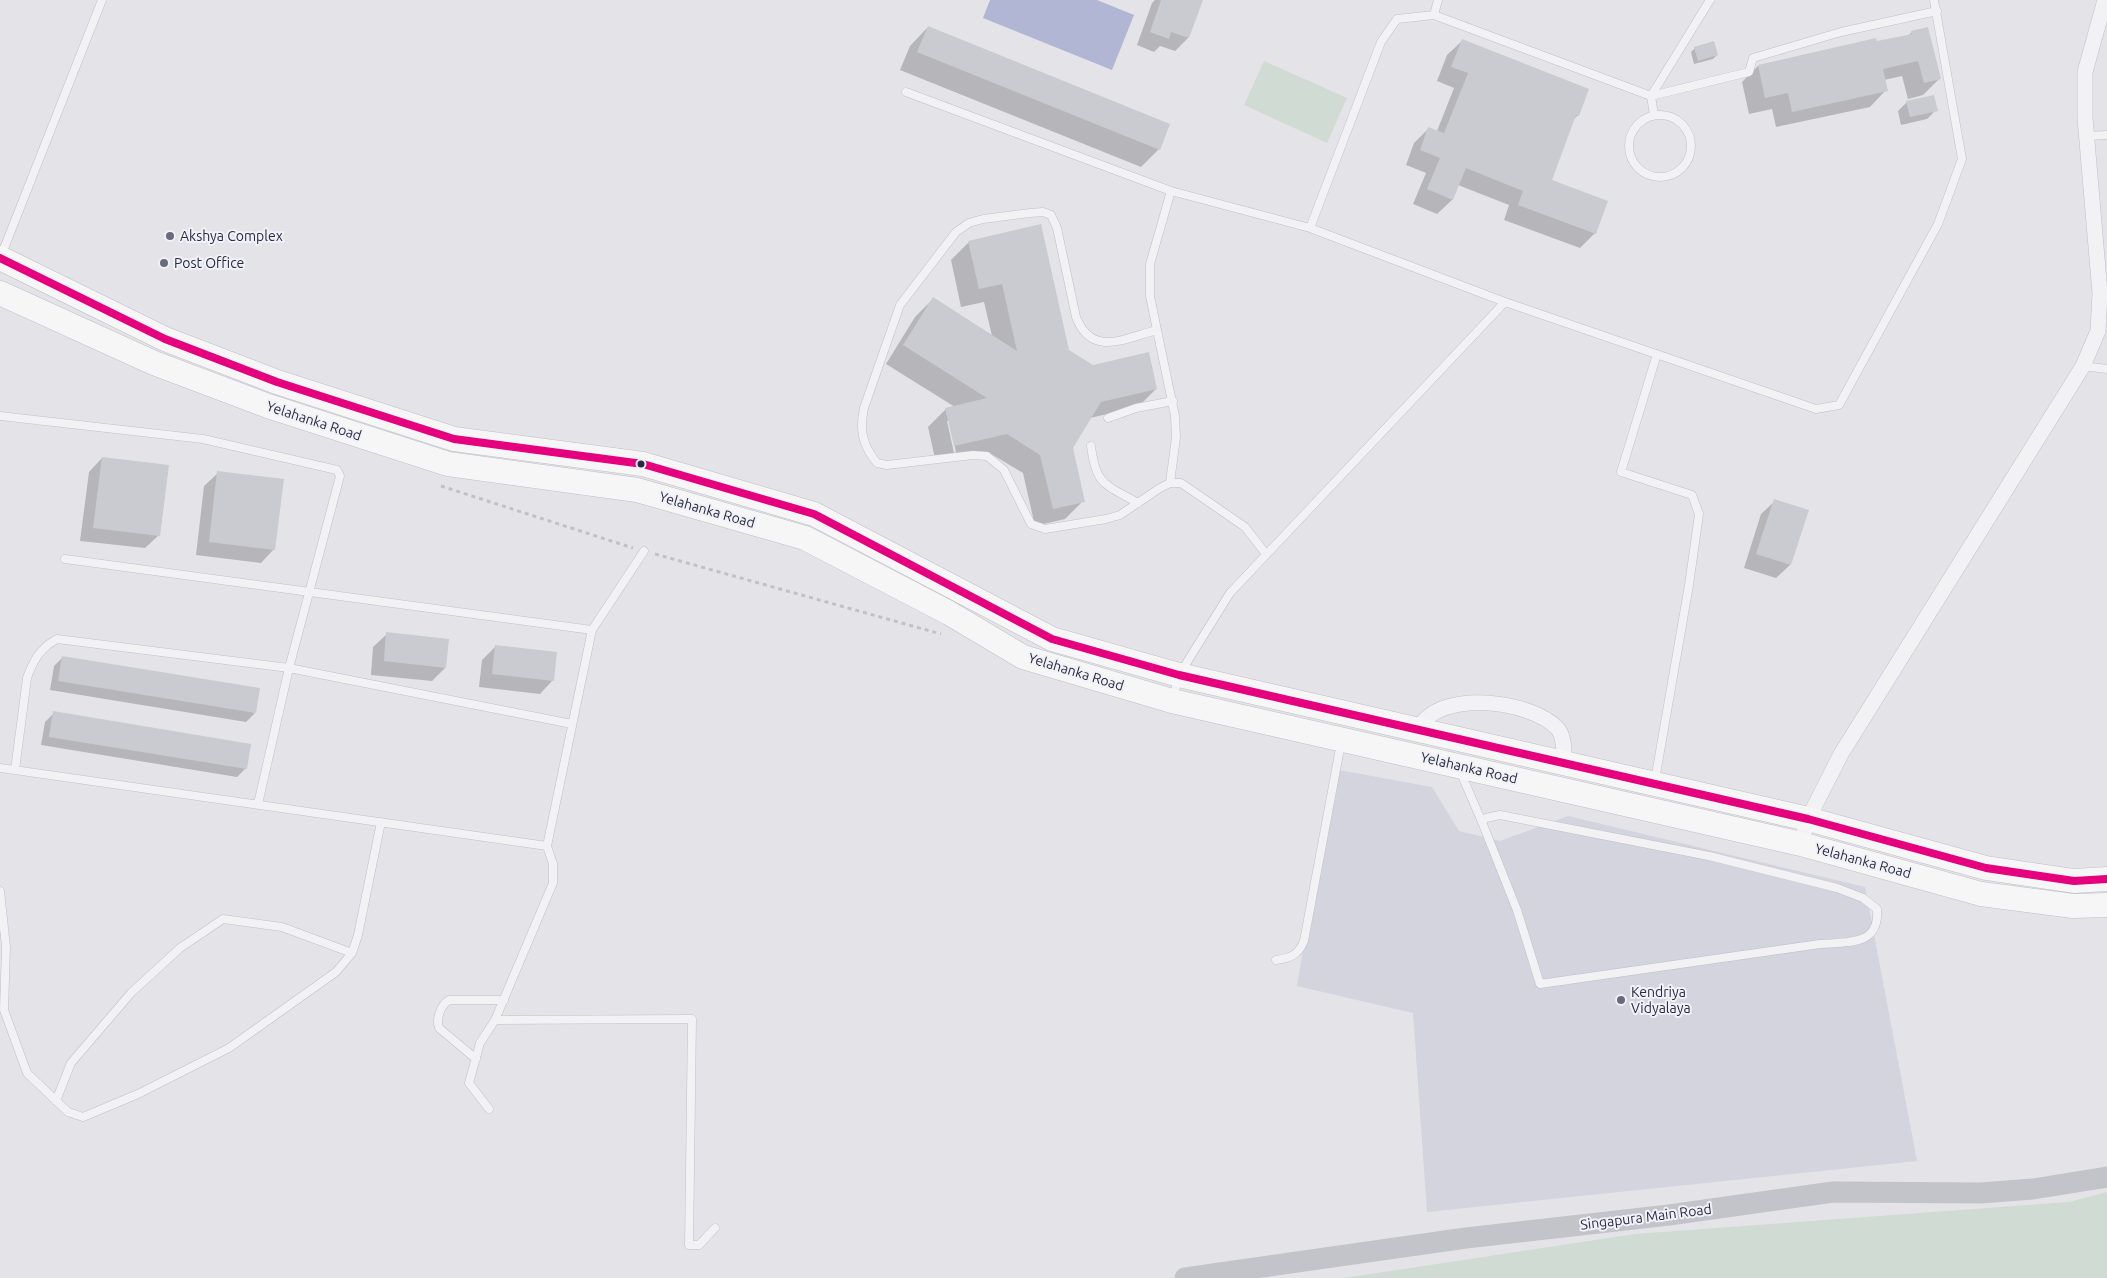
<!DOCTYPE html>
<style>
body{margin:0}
canvas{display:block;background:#e3e3e8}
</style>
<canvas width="2107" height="1278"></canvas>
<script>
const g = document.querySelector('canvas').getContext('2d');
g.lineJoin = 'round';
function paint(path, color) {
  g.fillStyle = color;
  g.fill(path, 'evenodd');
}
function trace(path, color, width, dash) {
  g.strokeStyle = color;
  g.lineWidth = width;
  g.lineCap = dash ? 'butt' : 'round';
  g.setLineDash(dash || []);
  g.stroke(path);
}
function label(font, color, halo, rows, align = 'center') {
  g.font = font + ' Ubuntu,sans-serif';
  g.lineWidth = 4;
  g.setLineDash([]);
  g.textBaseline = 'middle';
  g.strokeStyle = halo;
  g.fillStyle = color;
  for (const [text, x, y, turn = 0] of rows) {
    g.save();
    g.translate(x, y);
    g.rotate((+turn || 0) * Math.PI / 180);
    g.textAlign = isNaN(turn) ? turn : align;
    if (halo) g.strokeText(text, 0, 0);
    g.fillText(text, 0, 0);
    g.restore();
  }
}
const built = new Path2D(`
 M1333,769L1432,787L1459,831L1500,841L1568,816L1865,887L1917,1161L1427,1212L1413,1013L1297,986Z`);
const green = new Path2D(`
 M1264,61L1347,98L1327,143L1244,105Z
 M2107,1192V1278H1344L1635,1234L2069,1202Z`);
const water = new Path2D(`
 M990,0H1097L1134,15L1112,70L983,18Z`);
const shadow = new Path2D(`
 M1155,0H1195L1188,38L1175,51L1160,46L1154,52L1137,45L1152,3Z
 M928,27L1159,149L1141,167L900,70L910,46Z
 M1912,32L1940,78L1923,95L1908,99L1902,76L1884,80L1886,90L1870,107L1776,127L1772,109L1749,114L1742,82L1758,66L1908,36Z
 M1462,41L1578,115L1573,120L1551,181L1595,233L1580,248L1504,220L1509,205L1458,185L1452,200L1437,214L1413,204L1426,173L1406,165L1414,143L1429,128L1437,131L1454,88L1437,81L1447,55Z
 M1695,48L1717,55L1713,59L1694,64L1691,52Z
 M1907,102L1936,110L1927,119L1901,125L1898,111Z
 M969,242L1068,350L1093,366L1156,389L1138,407L1090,418L1071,448L1083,501L1065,519L1035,526L1023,473L988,452L936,463L928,427L946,409L955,407L886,364L915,317L933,299L992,336L984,302L961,307L951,260ZM947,421H949L956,452L954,453Z
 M102,458L159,535L145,548L80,541L89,472Z
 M218,473L274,549L261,563L196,555L204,486Z
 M1775,501L1807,511L1790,565L1776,578L1744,568L1761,514Z
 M387,634L445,668L432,681L371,675L373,647Z
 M495,647L553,680L540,694L479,687L482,660Z
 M62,658L255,713L246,722L50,690L54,666Z
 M54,713L246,768L237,777L41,745L45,722Z`);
const building = new Path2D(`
 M1161,0H1203L1189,38L1171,32L1169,39L1150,32Z
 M928,26L1170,124L1160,150L917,52Z
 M1928,27L1941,79L1924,83L1918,61L1883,69L1888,91L1792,112L1788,93L1765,98L1758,65L1876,38L1877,41L1912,34L1911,31Z
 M1462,39L1589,89L1579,116L1576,115L1552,180L1608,201L1596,234L1518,205L1523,191L1466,168L1453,200L1427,189L1440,158L1420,150L1428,127L1444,133L1468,73L1451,67Z
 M1714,41L1718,55L1698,61L1694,47Z
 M1934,95L1938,111L1910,117L1906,101Z
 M1041,224L1069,350L1093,365L1149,352L1157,389L1101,402L1073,448L1085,502L1053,509L1040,455L1007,434L954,446L945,408L987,398L903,345L933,297L1017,351L1002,284L979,289L968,241Z
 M102,457L169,465L160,536L93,528Z
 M217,471L284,479L275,550L209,542Z
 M1774,499L1809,510L1791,565L1756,554Z
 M386,632L449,639L446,668L384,661Z
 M495,645L557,652L554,681L492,674Z
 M62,656L260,688L256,713L58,681Z
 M53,711L251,744L247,769L49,737Z`);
const path = new Path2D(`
 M441,486L633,548
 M655,554L941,634`);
const lane = new Path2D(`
 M1434,15L1438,0
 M906,92L1171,191L1310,228L1505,302L1816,409L1839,405L1938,224L1962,159L1934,0
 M1629 146a31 31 0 1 1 62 0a31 31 0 1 1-62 0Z
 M1654,115L1651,96L1710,0
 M2086,136L2107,135
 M1171,191L1150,264V296L1157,330C1125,338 1092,358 1076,317L1057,228L1051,215L1043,212L1030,213L983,219L969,223L956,232L900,305L864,408C859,431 863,446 877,463L887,465L973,455L987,456L1004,470L1031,524L1045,529L1106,519L1120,515L1160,488L1170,483H1181L1245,527L1266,554
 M1310,228L1381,42L1397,19L1434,15L1651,96L1749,72L1753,58L1841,32L1937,11
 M1,256L102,0
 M1157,330L1175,416L1176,437L1170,483
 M2083,366L2107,369
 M0,416L203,439L337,470L340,476L289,668L258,804
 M1108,418L1136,408L1173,401
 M1091,446C1096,486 1105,484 1138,503
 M644,551L592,630L547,846L553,864V883L495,1020L692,1019L689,1245H699L715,1228
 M65,559L592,630
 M1173,699L1179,675L1230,593L1505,302
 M0,768L547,846
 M15,770L27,678C33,661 40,648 57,639L289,668L572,724
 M1460,771L1482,822
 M1655,780L1689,585L1699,514L1692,495L1621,472L1657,354
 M1500,815L1709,856L1837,888L1863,898L1877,909C1880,946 1848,942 1820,944L1540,984L1517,910L1482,822L1486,818Z
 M0,891L6,947L4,1010L27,1073L68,1112L83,1117L138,1094L229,1048L336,972L352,953L282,927L223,919L180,948L131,993L71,1063L56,1101
 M352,953L358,935L381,822
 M1276,960C1291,958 1298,955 1304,941L1341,743
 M476,1059L439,1028C436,1019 440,1006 449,1000H504
 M489,1109L469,1083L480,1043L495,1020`);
const street = new Path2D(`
 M1418,730C1437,688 1532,700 1558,729C1565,738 1564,753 1564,763
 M1801,844L1808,819L1841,754L2083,366L2098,331L2100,293L2085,118V72L2105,0`);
const secondary = new Path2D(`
 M1185,1278L1466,1238L1669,1215L1833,1192L1981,1193L2033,1189L2107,1177`);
const primary = new Path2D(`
 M0,258L165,339L277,382L454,439L643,464L814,514L1052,639L1179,675L1808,819L1986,868L2074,881L2107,879
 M0,293L154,363L268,406L448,464L637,490L805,538L949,613L1023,657L1172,701L1801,844L1981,894L2073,906L2107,905`);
const bus1 = new Path2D(`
 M0,258L165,339L277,382L454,439L643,464L814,514L1052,639L1179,675L1808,819L1986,868L2074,881L2107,879`);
const markers = [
 [170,236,5,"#696b7d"],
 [164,263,5,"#696b7d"],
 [641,464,4.5,"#282a43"],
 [1621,1000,5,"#696b7d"]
];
const poiNames = [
 ["Akshya Complex",180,236],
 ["Post Office",174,263],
 ["Kendriya",1631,992],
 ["Vidyalaya",1631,1008]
];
const streetNames = [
 ["Yelahanka Road",314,421,18],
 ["Yelahanka Road",707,510,16],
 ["Yelahanka Road",1076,672,17],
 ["Yelahanka Road",1469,768,13],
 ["Yelahanka Road",1863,861,15],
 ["Singapura Main Road",1646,1217,-7]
];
paint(built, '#d3d4de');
paint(green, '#d0dbd3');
paint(water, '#b0b6d4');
paint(shadow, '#0003');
paint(building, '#cacbd1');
trace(lane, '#c0c0c6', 9);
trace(street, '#c0c0c6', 16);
trace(primary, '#bfc0c6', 25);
trace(path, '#c1c2c8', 3, [4, 4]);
trace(lane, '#f2f2f5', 8);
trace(street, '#f2f2f5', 15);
trace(secondary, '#c3c3ca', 21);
trace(primary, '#f6f6f7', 24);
trace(bus1, '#e5007d', 8);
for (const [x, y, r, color] of markers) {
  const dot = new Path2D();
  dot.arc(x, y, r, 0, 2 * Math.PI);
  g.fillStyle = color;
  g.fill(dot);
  trace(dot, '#f1f2f8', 2);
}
label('14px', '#282a43', '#f1f2f8', poiNames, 'left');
label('14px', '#282a43', '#f1f2f8', streetNames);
</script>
